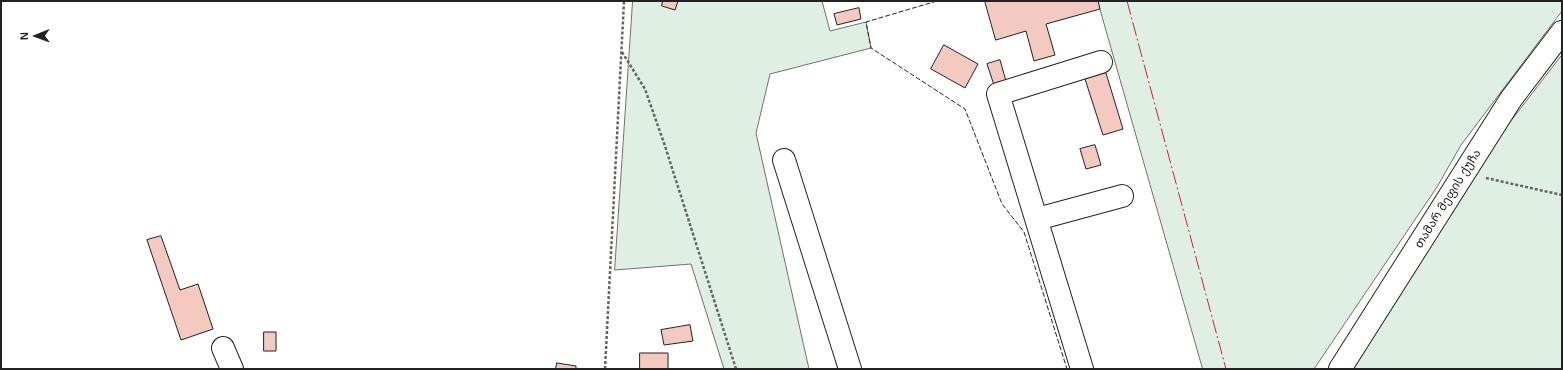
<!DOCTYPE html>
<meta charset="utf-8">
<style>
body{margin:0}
#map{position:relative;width:1563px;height:370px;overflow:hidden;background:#fff;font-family:Arial,sans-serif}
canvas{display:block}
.frame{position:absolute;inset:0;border:2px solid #222;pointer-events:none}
.north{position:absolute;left:16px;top:16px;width:40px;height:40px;-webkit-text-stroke:3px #fff;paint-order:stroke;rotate:269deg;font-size:11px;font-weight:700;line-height:16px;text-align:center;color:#222}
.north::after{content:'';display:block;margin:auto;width:14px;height:18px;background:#222;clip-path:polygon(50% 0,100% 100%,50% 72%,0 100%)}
</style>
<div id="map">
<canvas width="1563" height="370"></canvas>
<div class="frame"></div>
<div class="north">N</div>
</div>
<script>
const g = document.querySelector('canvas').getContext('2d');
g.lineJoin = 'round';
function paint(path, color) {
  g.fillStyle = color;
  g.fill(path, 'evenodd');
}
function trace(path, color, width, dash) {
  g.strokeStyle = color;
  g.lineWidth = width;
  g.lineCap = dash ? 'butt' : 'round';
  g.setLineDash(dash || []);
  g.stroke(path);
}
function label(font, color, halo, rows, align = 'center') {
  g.font = font + ' Arial,"Noto Sans Georgian",sans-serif';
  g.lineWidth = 3;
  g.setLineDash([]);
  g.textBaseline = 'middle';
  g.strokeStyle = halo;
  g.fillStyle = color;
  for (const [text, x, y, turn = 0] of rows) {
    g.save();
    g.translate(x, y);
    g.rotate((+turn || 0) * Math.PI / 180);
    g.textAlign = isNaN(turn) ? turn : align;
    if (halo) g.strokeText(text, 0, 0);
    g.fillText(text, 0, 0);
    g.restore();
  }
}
const green = new Path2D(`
 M633,1H822L830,31L866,22L871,48L770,74L756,133L809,369H724L691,264L615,270Z
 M1098,1H1562V11L1461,145L1437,187L1314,369H1203Z
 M1562,55V369H1347L1490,148Z`);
const building = new Path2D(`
 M663,1H678L675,10L662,6Z
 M985,1H1098L1100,9L1046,24L1055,55L1034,61L1026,31L996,40Z
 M859,8L861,19L837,25L834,14Z
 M944,45L978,64L965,88L931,69Z
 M1000,60L1006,81L994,85L987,64Z
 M1106,73L1123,129L1103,135L1085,79Z
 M1095,145L1101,165L1086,169L1080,149Z
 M161,236L180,290L198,284L213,329L181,340L147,240Z
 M690,325L693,341L664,345L661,330Z
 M264,332H276V351H264Z
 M640,353H668V369H640Z
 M557,363L576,366V369H556Z`);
const path = new Path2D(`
 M622,52L645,89L665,146L736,369
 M1486,178L1562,195
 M605,369L624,1`);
const minor = new Path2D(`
 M784,160L850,369
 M1037,219L1122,196
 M223,348L232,369
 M1082,369L998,94L1101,62
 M1340,369L1511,99L1562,32`);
const fence = new Path2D(`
 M937,1L866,22L871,48L965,109L1002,204L1024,232L1067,369`);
const power = new Path2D(`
 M1127,1L1226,369`);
const streetNames = [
 ["თამარ მეფის ქუჩა",1448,199,-58]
];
paint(green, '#e0efe3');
trace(green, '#6f6f6f', 1);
paint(building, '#f3c9c0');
trace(building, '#222', 1);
trace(minor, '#222', 24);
trace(path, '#646464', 2.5, [3, 2]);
trace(minor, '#fff', 22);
trace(fence, '#222', 1, [5, 2]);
trace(power, '#c62828', 1, [14, 3, 2, 3]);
label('12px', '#222', '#fff', streetNames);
</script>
